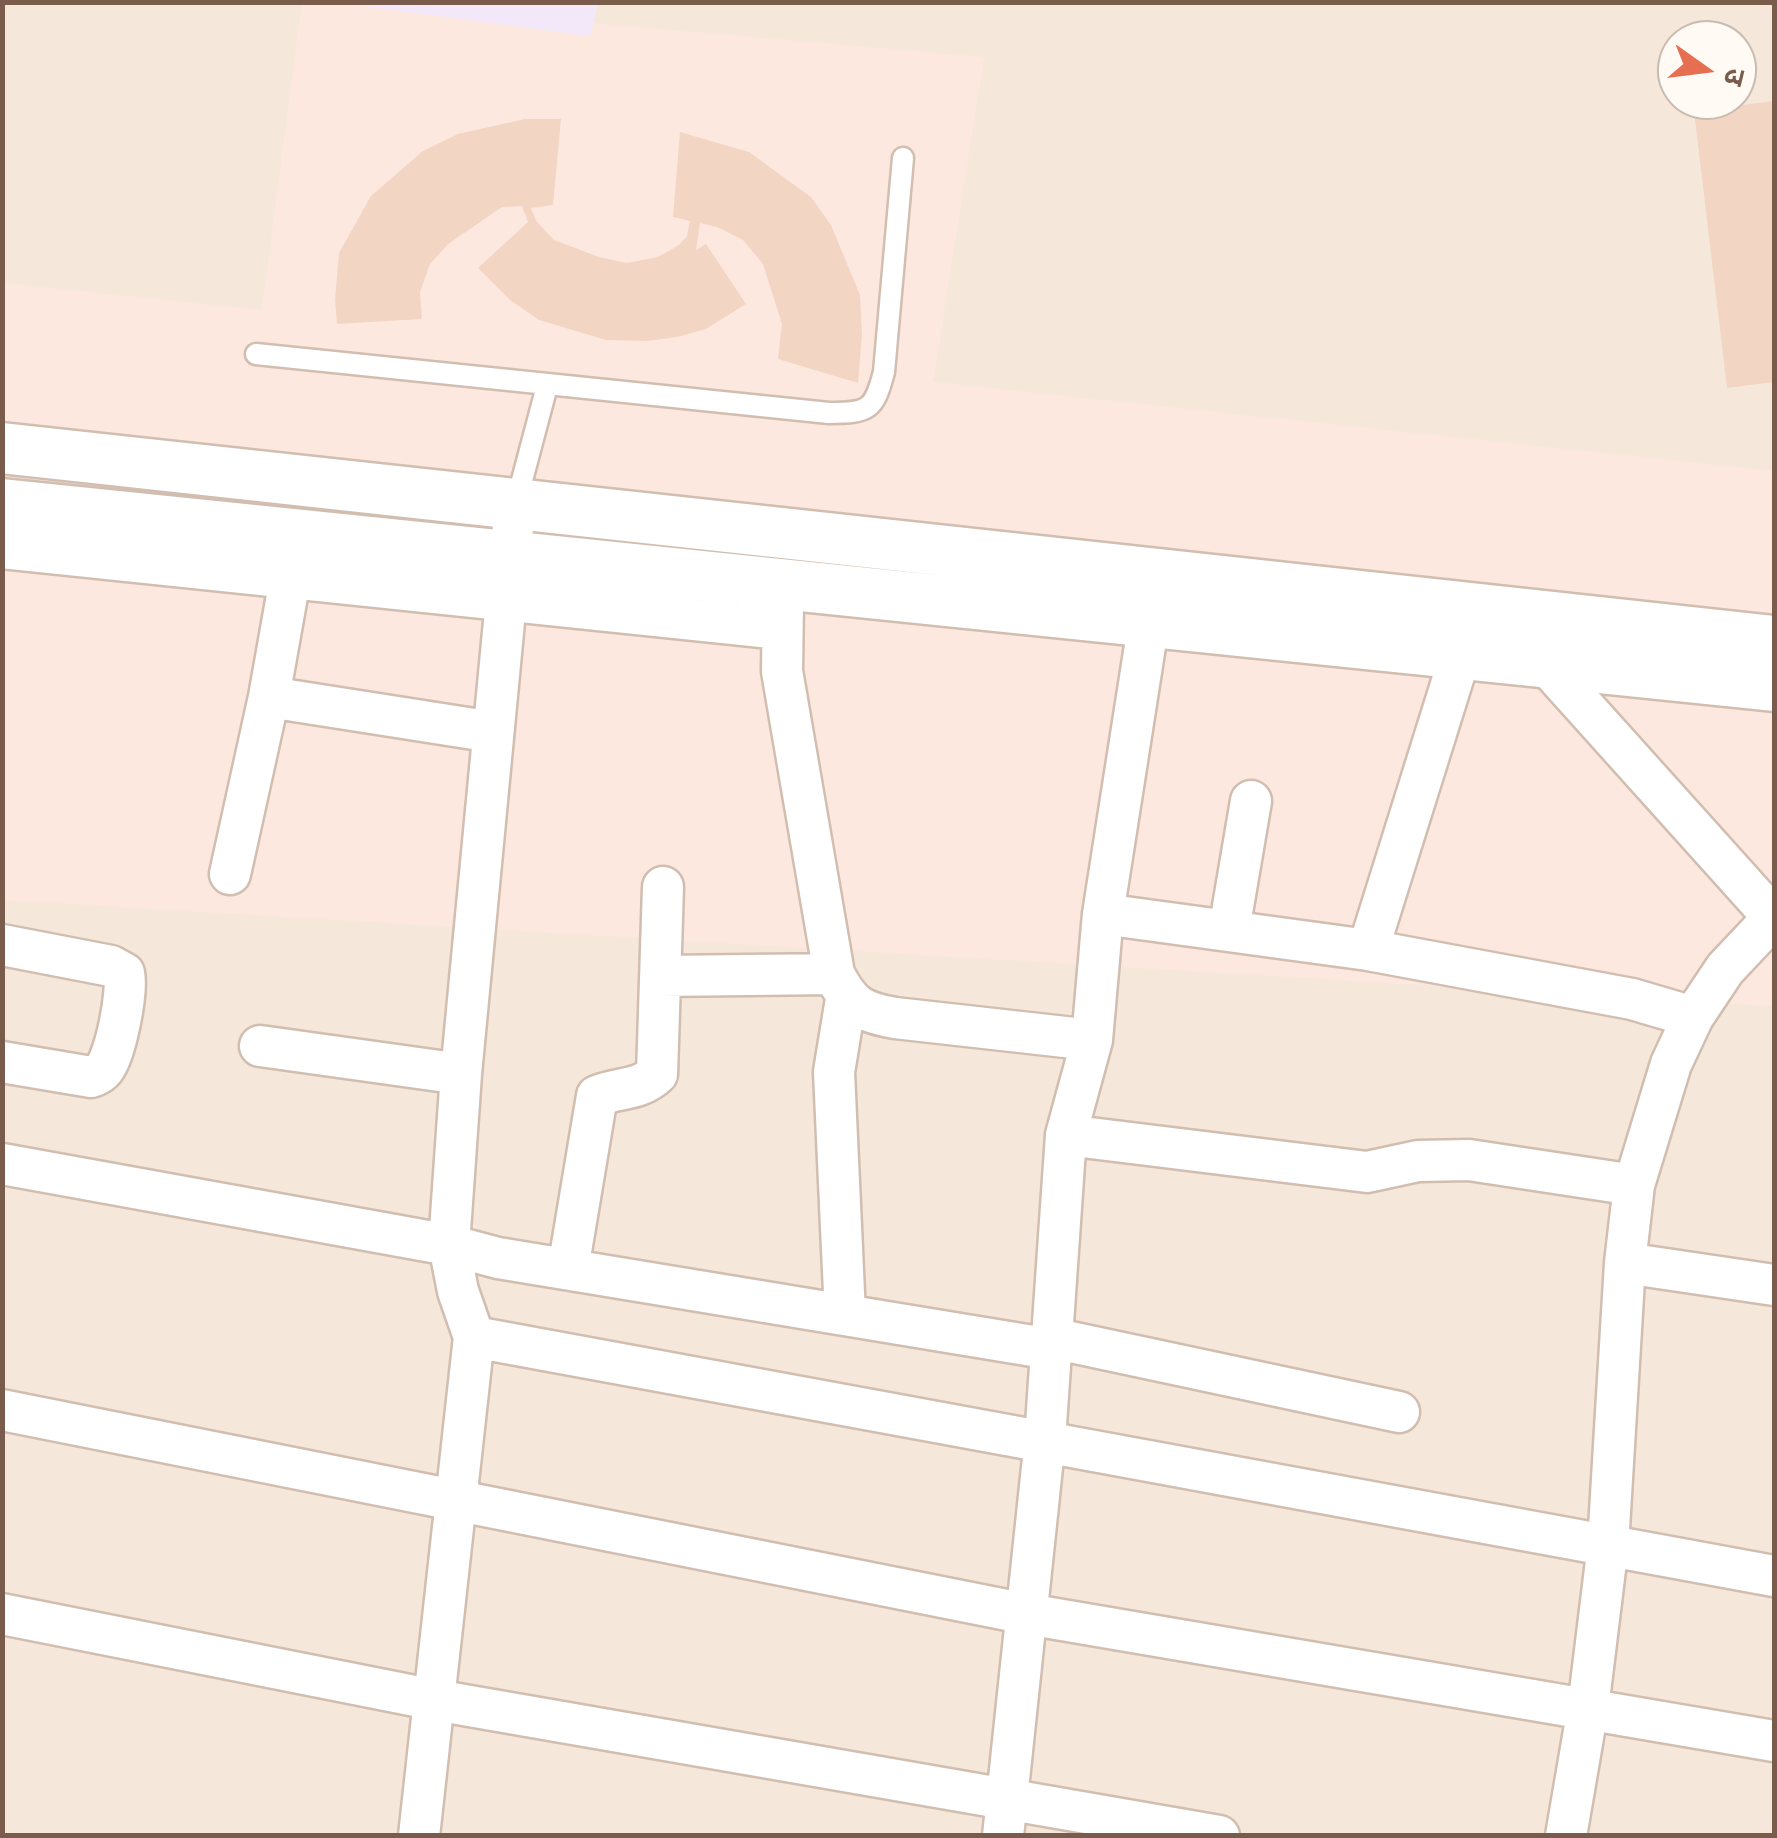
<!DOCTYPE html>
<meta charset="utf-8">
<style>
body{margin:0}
#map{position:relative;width:1777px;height:1838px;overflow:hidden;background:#fdf6ec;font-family:Rubik,"Noto Sans Devanagari",sans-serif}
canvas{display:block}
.frame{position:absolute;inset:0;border:5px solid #7a5c4d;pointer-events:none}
.north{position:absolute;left:1657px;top:20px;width:100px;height:100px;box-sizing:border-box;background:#fffaf3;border:2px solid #cabbb1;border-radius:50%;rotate:104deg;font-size:28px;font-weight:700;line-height:40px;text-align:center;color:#7a5c4d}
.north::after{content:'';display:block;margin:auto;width:35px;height:45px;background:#e76f51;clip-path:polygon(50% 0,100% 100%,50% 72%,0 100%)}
</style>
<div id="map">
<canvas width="1777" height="1838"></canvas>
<div class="frame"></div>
<div class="north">उ</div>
</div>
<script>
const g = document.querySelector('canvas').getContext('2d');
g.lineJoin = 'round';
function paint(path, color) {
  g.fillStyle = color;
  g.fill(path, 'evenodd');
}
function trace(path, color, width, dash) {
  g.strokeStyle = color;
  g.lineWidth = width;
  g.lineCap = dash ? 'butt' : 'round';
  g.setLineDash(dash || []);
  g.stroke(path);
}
const residential = new Path2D(`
 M3,3H1774V1835H3ZM1677,40H1737V100H1677Z`);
const commercial = new Path2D(`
 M302,3H359L984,57L933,382L1774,471V1006L3,900L2,283L262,310Z`);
const education = new Path2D(`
 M339,3L598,2V3L590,36Z`);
const building = new Path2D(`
 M1774,101V382L1727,388L1694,111Z
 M525,119H561L553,205L531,208L536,221L554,240L599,257L627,263L658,257L679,245L687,236L690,221L673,217L680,132L749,152L811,197L831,225L860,295L862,335L858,383L778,359L782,324L763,264L743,240L717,227L700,223L696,250L706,244L746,304L706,329L677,337L647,341L606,340L539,320L510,300L478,268L528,222L522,206L502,207L448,244L430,264L420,292L422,319L337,324L335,299L339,253L371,196L423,151L458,134Z`);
const service = new Path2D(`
 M256,354L829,413C869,413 874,410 884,372L903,158
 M516,503L547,386`);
const minor = new Path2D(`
 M2,548L781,629
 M783,602L782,671L834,974C850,1005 860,1012 895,1018L1092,1040
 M1543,661L1774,918
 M269,697L493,732
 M230,874L269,697L290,579
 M1103,914L1368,950L1632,999L1693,1017
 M1229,930L1251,801
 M2,945L111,966L124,973C128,991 116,1054 104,1069C99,1075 98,1074 91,1077L2,1062
 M1368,950L1461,653
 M661,976L834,974
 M260,1046L461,1074
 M1066,1135L1367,1172L1418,1161L1469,1160L1634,1185
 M2,1164L449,1245L498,1258L1051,1349
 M1625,1263L1774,1285
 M568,1269L597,1096C619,1087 639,1091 657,1074L663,887
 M845,1315L834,1072L846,999
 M474,1337L1774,1576
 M1052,1338L1399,1412
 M2,1410L1027,1614L1774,1741
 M2,1614L435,1700L1219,1836
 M419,1836L474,1337L458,1291L449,1245L461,1074L513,527
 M1003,1836L1045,1439L1066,1135L1092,1040L1103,914L1153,595
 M1566,1836L1588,1708L1608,1545L1625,1263L1634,1185L1671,1064L1693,1017L1725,969L1774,917`);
const tertiary = new Path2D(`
 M2,448L1774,641
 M2,504L1774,686`);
paint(residential, '#f5e8da');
paint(commercial, '#fde8e0');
paint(education, '#f3e8fa');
paint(building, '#f3d5c3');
trace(service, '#d1beb0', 25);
trace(minor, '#d1beb0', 45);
trace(tertiary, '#d1beb0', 55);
trace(service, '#fff', 20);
trace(minor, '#fff', 40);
trace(tertiary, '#fff', 50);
</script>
